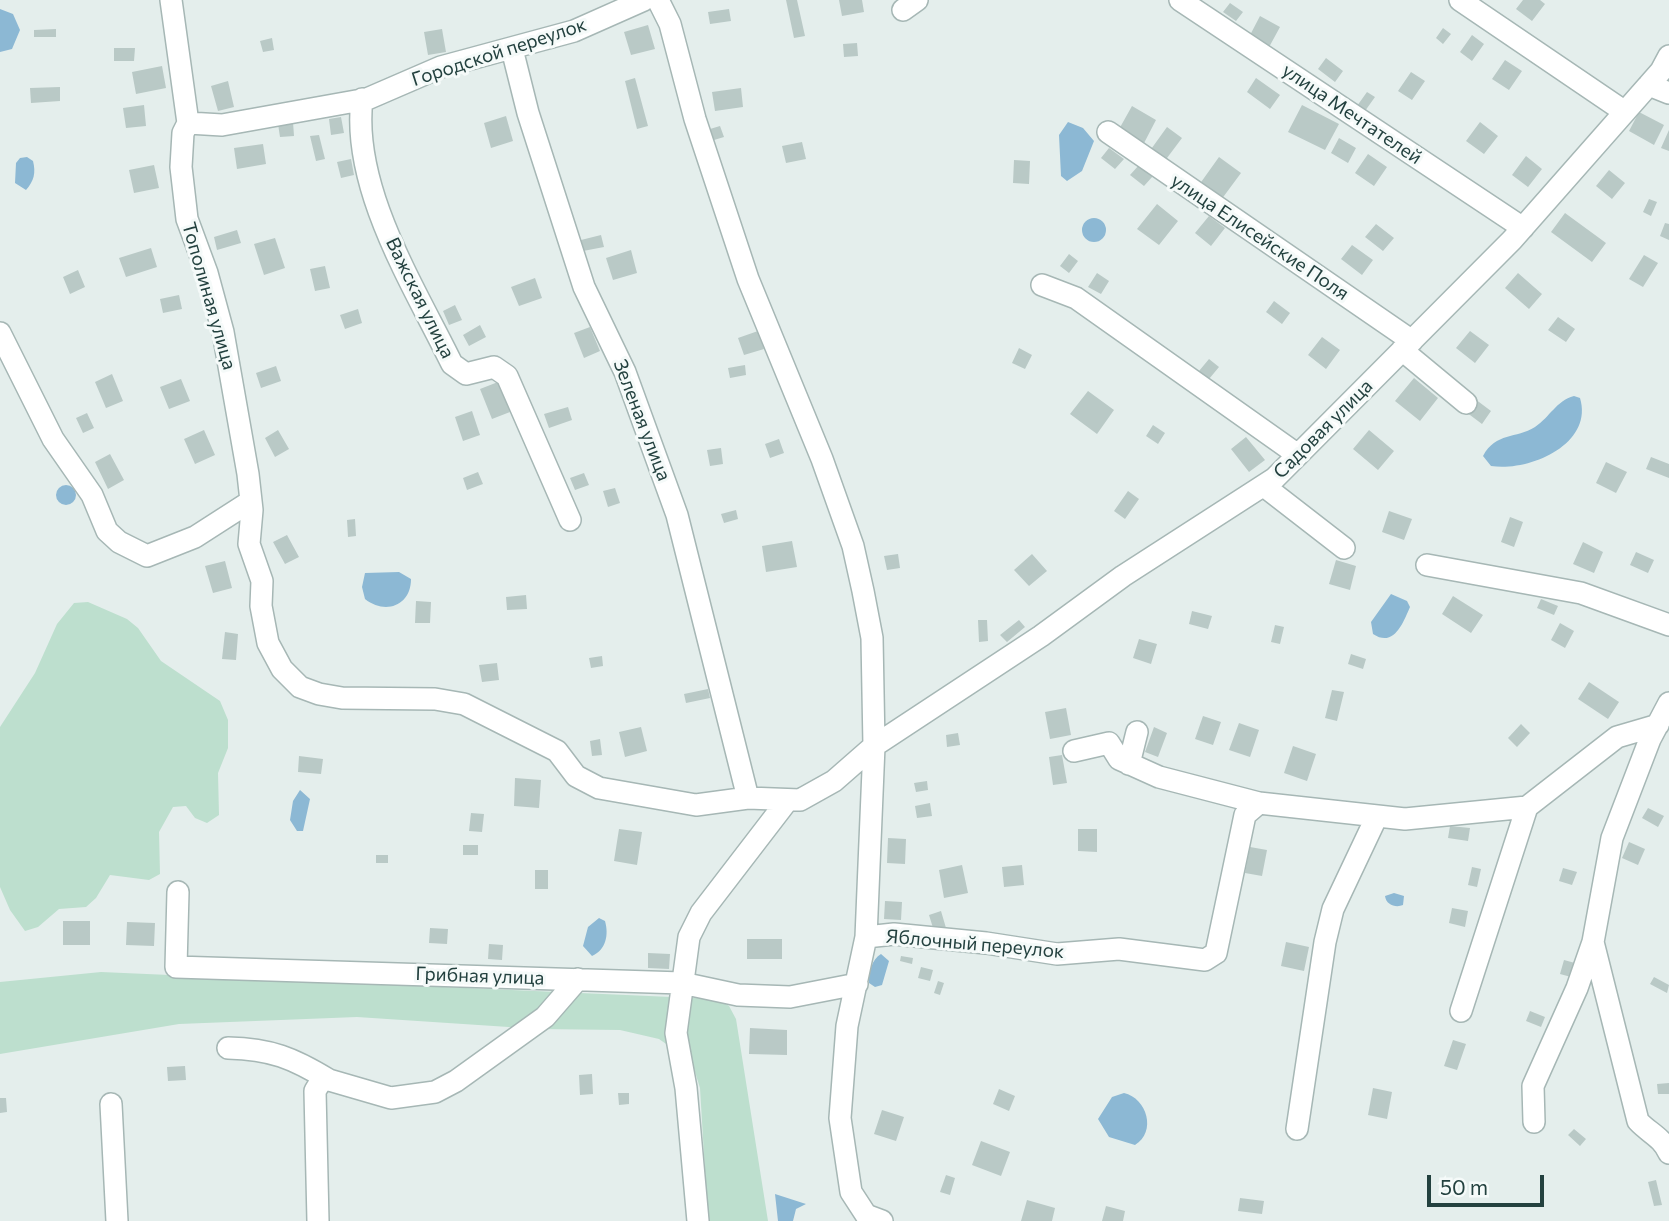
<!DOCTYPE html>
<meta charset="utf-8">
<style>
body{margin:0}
#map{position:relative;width:1669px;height:1221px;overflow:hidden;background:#e4eeec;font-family:Commissioner,sans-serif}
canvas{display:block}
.scale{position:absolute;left:1427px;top:1175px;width:117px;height:32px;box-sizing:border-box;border:4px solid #23413f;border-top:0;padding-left:9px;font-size:21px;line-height:24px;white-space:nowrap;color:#23413f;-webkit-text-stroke:5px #f5faf9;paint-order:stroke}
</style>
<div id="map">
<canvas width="1669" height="1221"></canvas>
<div class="scale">50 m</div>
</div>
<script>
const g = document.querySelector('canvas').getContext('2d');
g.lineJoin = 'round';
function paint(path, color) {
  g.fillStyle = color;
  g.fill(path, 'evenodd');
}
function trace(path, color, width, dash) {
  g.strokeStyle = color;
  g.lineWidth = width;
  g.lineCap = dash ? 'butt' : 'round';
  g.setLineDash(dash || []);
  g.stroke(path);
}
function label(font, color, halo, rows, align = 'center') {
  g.font = font + ' Commissioner,sans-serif';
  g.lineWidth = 6;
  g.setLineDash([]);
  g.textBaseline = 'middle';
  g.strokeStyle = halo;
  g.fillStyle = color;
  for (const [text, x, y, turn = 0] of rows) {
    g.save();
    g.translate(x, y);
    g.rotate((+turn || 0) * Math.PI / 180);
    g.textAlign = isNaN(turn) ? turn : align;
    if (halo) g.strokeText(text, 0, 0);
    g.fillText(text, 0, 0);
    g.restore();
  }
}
const green = new Path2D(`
 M88,602L127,619L138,628L161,661L220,701L228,720V748L218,773L219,815L207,823L195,818L186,806L173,807L159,832L160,874L149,880L110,875L96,898L86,907L59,909L38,927L25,931L10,910L0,887V727L35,673L57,624L74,603Z
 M101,972L717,999L729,1006L736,1019L768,1221H708L700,1088L692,1062L659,1039L620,1030L539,1029L357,1017L179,1024L0,1054V982Z`);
const water = new Path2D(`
 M0,9L13,14L20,30L12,49L0,52Z
 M1068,122L1083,128L1094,141L1082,171L1067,181L1061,176L1059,135Z
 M27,157L33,161C36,173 34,181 26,190L15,183L16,163L20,158Z
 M1082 230a12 12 0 1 1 24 0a12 12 0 1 1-24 0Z
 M1574,396L1580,398C1594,445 1528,472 1491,466L1483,456C1496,432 1516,439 1535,427C1550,417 1556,401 1574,396Z
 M56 495a10 10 0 1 1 20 0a10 10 0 1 1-20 0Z
 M399,572L411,579C411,606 385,615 365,599L362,587L365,573Z
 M1391,594L1407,601L1410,607C1403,623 1394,648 1373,634L1371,622Z
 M300,790L310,799L303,831H297L290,820L293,801Z
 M1394,893L1404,896L1403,905C1396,908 1386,905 1385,896Z
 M599,918L605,921C609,935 606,950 592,956L583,946L588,927Z
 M881,954L889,961L882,985L875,987L869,983C868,973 872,959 881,954Z
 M1124,1093C1147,1098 1157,1132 1135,1145L1109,1137L1098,1119L1112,1097Z
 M775,1194L806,1204L796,1209L793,1221H778Z`);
const building = new Path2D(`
 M786,0H797L805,36L794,38Z
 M839,0H862L864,12L842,16Z
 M1523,0H1540L1545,4L1532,21L1516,9Z
 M1230,3L1243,12L1236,21L1223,12Z
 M729,9L731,21L710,24L708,12Z
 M1260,16L1280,27L1268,49L1248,39Z
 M648,25L655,49L631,55L624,32Z
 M1443,28L1451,34L1443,44L1436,38Z
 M56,29V37H34V30Z
 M442,29L446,52L428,55L424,32Z
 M1472,35L1484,44L1472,61L1460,52Z
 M272,38L274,50L263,52L260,41Z
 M857,43L858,56L844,57L843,44Z
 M114,48H135L134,61H114Z
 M1326,58L1343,71L1335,82L1318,69Z
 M1505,60L1522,71L1509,90L1492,79Z
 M162,66L166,88L136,94L132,72Z
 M1411,72L1425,81L1412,100L1398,91Z
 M635,78L648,126L637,129L625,81Z
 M1256,78L1280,95L1270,109L1247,92Z
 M228,81L234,107L218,111L211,86Z
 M60,87V101L31,103L30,88Z
 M741,88L743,107L715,111L712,92Z
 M1367,92L1375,97L1365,111L1357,106Z
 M144,105L146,126L126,128L123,108Z
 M1302,105L1339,124L1325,150L1288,132Z
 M1132,106L1156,120L1143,145L1118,131Z
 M1639,112L1664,125L1654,145L1629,131Z
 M506,116L513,141L491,148L484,123Z
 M341,117L344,133L331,135L329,119Z
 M293,122L294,136L280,137L278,124Z
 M1480,122L1498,136L1484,154L1466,141Z
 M720,126L724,137L714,140L710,129Z
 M1167,127L1182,138L1164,162L1149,152Z
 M1669,130V151L1661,148Z
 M319,135L325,159L316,161L310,136Z
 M1339,138L1356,148L1348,163L1331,153Z
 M802,142L806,159L786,163L782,146Z
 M263,144L266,164L237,169L234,148Z
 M1109,148L1124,159L1115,169L1101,158Z
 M1368,154L1387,167L1374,186L1355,173Z
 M1526,156L1542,169L1528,187L1512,175Z
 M1219,157L1241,173L1221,200L1199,185Z
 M351,159L354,175L341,178L337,162Z
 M1014,160L1030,161L1029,184L1013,183Z
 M154,165L159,188L134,193L129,170Z
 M1139,165L1153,176L1144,186L1130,175Z
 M1609,170L1625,183L1612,199L1596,186Z
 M1649,199L1657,202L1651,216L1643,212Z
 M1157,204L1178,221L1159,245L1137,229Z
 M1565,213L1606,243L1592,262L1551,232Z
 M1209,216L1225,228L1211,246L1195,233Z
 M1665,223L1669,224V240L1660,236Z
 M1376,224L1394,238L1383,251L1365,237Z
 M237,230L241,243L217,250L214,237Z
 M601,235L604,247L583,251L581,240Z
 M275,238L285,268L264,275L254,244Z
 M1352,245L1373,260L1362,275L1341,259Z
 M151,248L157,267L126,277L119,258Z
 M631,250L637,273L613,280L606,258Z
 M1069,254L1078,261L1069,273L1060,266Z
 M1644,255L1658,263L1643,287L1629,279Z
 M325,266L330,288L315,291L310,269Z
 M78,270L85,287L70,294L63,277Z
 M1097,273L1109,281L1101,294L1088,287Z
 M1518,273L1542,294L1529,309L1505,288Z
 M535,278L542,298L519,306L511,287Z
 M179,295L182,309L163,313L160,299Z
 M1274,301L1290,313L1282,324L1266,312Z
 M455,305L462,320L449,325L443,311Z
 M358,309L362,323L345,329L340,315Z
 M1558,317L1575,329L1566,342L1548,330Z
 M480,325L486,337L469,346L463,335Z
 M590,327L600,351L584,358L574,333Z
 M758,331L764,349L744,355L738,338Z
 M1470,331L1489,345L1475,363L1456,348Z
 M1322,337L1340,350L1326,369L1308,355Z
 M1019,348L1032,355L1025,369L1012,363Z
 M1209,359L1219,367L1209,379L1199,371Z
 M745,365L746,375L730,378L728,368Z
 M276,366L281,381L261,388L256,373Z
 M112,374L123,401L106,408L95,382Z
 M1414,378L1438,398L1420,421L1395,401Z
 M181,379L190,401L169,409L160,387Z
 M498,382L510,412L492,419L480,389Z
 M1088,391L1114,410L1097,434L1070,414Z
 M1475,399L1491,411L1482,424L1466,412Z
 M568,407L572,420L549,428L544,414Z
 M472,411L480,435L463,441L455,417Z
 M87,413L94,428L83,433L76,418Z
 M1153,425L1165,433L1158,444L1146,436Z
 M204,430L215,455L195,464L184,439Z
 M278,430L289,449L275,457L265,438Z
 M1369,430L1394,451L1378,470L1353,449Z
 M1246,437L1265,460L1249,472L1231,449Z
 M779,439L784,453L770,458L765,444Z
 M721,448L723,464L710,466L707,450Z
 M110,454L124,480L108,489L95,462Z
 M1651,457L1669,464V478L1646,469Z
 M1606,462L1627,472L1616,493L1596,483Z
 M478,472L483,484L467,490L463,478Z
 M584,473L589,485L575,490L570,478Z
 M615,488L620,503L608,507L603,491Z
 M1128,491L1139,499L1125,519L1114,511Z
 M736,510L738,519L724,523L721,514Z
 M1389,511L1412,519L1404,540L1382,532Z
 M1510,517L1523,522L1514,547L1501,542Z
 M355,519L356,536L348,537L347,520Z
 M287,535L299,557L285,564L273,542Z
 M792,541L797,567L766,572L762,546Z
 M1583,542L1603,552L1594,573L1573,564Z
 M1636,552L1654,560L1648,573L1630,565Z
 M898,554L900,568L887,570L884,556Z
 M1032,554L1047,571L1029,586L1014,570Z
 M1336,560L1356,566L1350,590L1329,584Z
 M225,561L232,588L213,593L205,566Z
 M526,595L527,609L507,610L506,597Z
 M1453,596L1483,615L1471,633L1442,614Z
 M1541,599L1558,606L1554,615L1537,608Z
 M416,601L431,602L430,623H415Z
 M1192,611L1212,616L1208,629L1189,624Z
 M978,620H987L988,641L979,642Z
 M1019,620L1025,627L1007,642L1000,635Z
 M1560,623L1574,631L1565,648L1551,640Z
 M1275,625L1284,627L1280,644L1271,642Z
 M225,632L238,634L236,660L222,659Z
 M1139,639L1157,644L1151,664L1133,658Z
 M1351,654L1366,659L1363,669L1348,664Z
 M602,656L603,666L591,668L589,658Z
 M497,663L499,680L482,682L479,665Z
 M1589,682L1619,702L1608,719L1578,699Z
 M708,689L710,698L686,703L684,694Z
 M1332,690L1344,692L1337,721L1325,718Z
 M1066,708L1071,735L1050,739L1045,712Z
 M1203,716L1221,722L1213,745L1195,739Z
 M1239,723L1259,730L1250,757L1229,750Z
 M1521,724L1530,733L1517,747L1508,738Z
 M641,727L647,751L625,757L619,732Z
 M1154,727L1167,733L1158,757L1145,752Z
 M958,733L960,745L947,747L946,735Z
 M600,739L602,755L592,756L590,741Z
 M1293,746L1316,754L1307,781L1284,773Z
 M1062,755L1067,783L1053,785L1049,757Z
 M299,756L323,759L321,774L298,772Z
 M515,778L541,780L539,808L514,806Z
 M927,781L928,790L916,792L914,783Z
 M930,803L932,816L917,818L915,806Z
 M1648,808L1664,816L1658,827L1642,818Z
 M471,813L484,814L482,832L469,831Z
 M1450,826L1470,828L1468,841L1448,838Z
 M619,829L642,832L637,865L614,861Z
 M1078,829H1097V852L1078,851Z
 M888,838L906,839L905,864L887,863Z
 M1629,842L1645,849L1638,865L1622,858Z
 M463,845H478V855H463Z
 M1250,847L1267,850L1262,876L1245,873Z
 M376,855H388V863H376Z
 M962,865L968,893L944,898L939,870Z
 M1022,865L1024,885L1004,887L1002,867Z
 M1472,867L1481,869L1477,887L1468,885Z
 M1563,868L1577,872L1572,885L1559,881Z
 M535,870H548V889H535Z
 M885,901L902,902L901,920L884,919Z
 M1452,908L1468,911L1465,927L1449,923Z
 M941,911L946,928L934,931L929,915Z
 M63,921H90V945H63Z
 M127,922L155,923L154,946L126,945Z
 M430,928L448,929L447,944L429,943Z
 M747,939H782V959H747Z
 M1286,942L1309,947L1304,971L1281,966Z
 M489,944L503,945L502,960L488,959Z
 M648,953L670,954L669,969L648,968Z
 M901,956L913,958L912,964L900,961Z
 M1564,960L1575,963L1571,977L1560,974Z
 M921,967L933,970L930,981L918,978Z
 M1654,977L1669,985L1667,993L1650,984Z
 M938,981L944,983L940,995L934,993Z
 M1530,1011L1545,1017L1541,1027L1526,1021Z
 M750,1028L787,1030V1055L749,1054Z
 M1453,1040L1466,1044L1457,1070L1444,1066Z
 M185,1066L186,1080L168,1081L167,1067Z
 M592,1074L593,1094L580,1095L579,1075Z
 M1669,1083V1094H1658L1657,1084Z
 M1373,1088L1392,1092L1387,1119L1368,1115Z
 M999,1089L1015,1096L1009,1111L993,1104Z
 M618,1093H629V1104L619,1105Z
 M0,1098H6L7,1112L0,1113Z
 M882,1110L904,1117L896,1141L874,1134Z
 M1574,1129L1586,1139L1580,1146L1568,1135Z
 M981,1141L1010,1152L1001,1176L972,1165Z
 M946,1175L955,1178L950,1195L940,1192Z
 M1656,1180L1662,1205L1654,1206L1648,1182Z
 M1240,1198L1264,1201L1262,1214L1238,1211Z
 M1027,1200L1055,1208L1052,1221H1021Z
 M1106,1206L1125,1211L1123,1221H1102Z`);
const minor = new Path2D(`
 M171,0L188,123
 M658,0L670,24L695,119L748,279L822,459L853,546L863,591L872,638L874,746L866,937L847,1026L840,1118L851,1192L866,1215L882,1221
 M1180,0L1523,228
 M1460,0L1625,112
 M903,10L917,0
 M512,49L528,113L584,287L625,372L677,515L748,798
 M1649,85L1669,93
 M362,99C351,188 414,286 452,364L466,374L494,367L507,376L570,520
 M188,123L183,133L181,167L187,219L207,273L223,332L248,474L252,510L249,544L262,581L261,606L268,643L282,669L300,687L319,694L342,698L435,699L464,704L557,751L576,776L599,788L696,805L748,798L800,800L834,781L874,746L1041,636L1123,576L1275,478L1512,240L1661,71L1669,56
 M188,123L222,125L367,99L441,67L574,31L644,0
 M1108,132L1412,341
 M1042,285L1076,298L1298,455
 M0,333L53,439L92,495L107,531L119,542L147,556L195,537L251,501
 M1402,350L1466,403
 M1264,486L1344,548
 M1427,565L1581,593L1669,625
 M1669,703L1650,739L1612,838L1593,942L1638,1121C1649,1133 1662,1137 1669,1153
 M1074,751L1109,743L1119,759L1159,777L1259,803L1405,819L1527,807L1617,737L1658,725
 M1129,764L1137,732
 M178,892L176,967L682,983L738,995L790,997L857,984
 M866,937L894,934L986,943L1057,954L1119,949L1205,960L1216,953L1245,815L1259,803
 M1461,1011L1527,807
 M228,1048C271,1049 293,1058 329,1080L323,1081
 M321,1081L329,1080L391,1098L435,1092L456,1081L545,1017L578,979
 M111,1104L117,1221
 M1534,1122L1533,1086L1577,988L1593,942
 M1297,1129L1325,942L1333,909L1377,816
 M318,1221L315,1091L321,1081
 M698,1221L686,1088L676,1033L689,937L701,913L787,801`);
const streetNames = [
 ["Городской переулок",499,52,-18],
 ["улица Мечтателей",1352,114,34],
 ["улица Елисейские Поля",1260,237,34],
 ["Тополиная улица",209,296,74],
 ["Важская улица",420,298,64],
 ["Зеленая улица",642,420,69],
 ["Садовая улица",1323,429,-45],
 ["Яблочный переулок",975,944,5],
 ["Грибная улица",480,976,2]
];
paint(green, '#bddfce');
paint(water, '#8cb8d4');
paint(building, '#b9c9c6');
trace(minor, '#a6b7b5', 24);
trace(minor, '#fff', 21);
label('19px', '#23413f', '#f5faf9', streetNames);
</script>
